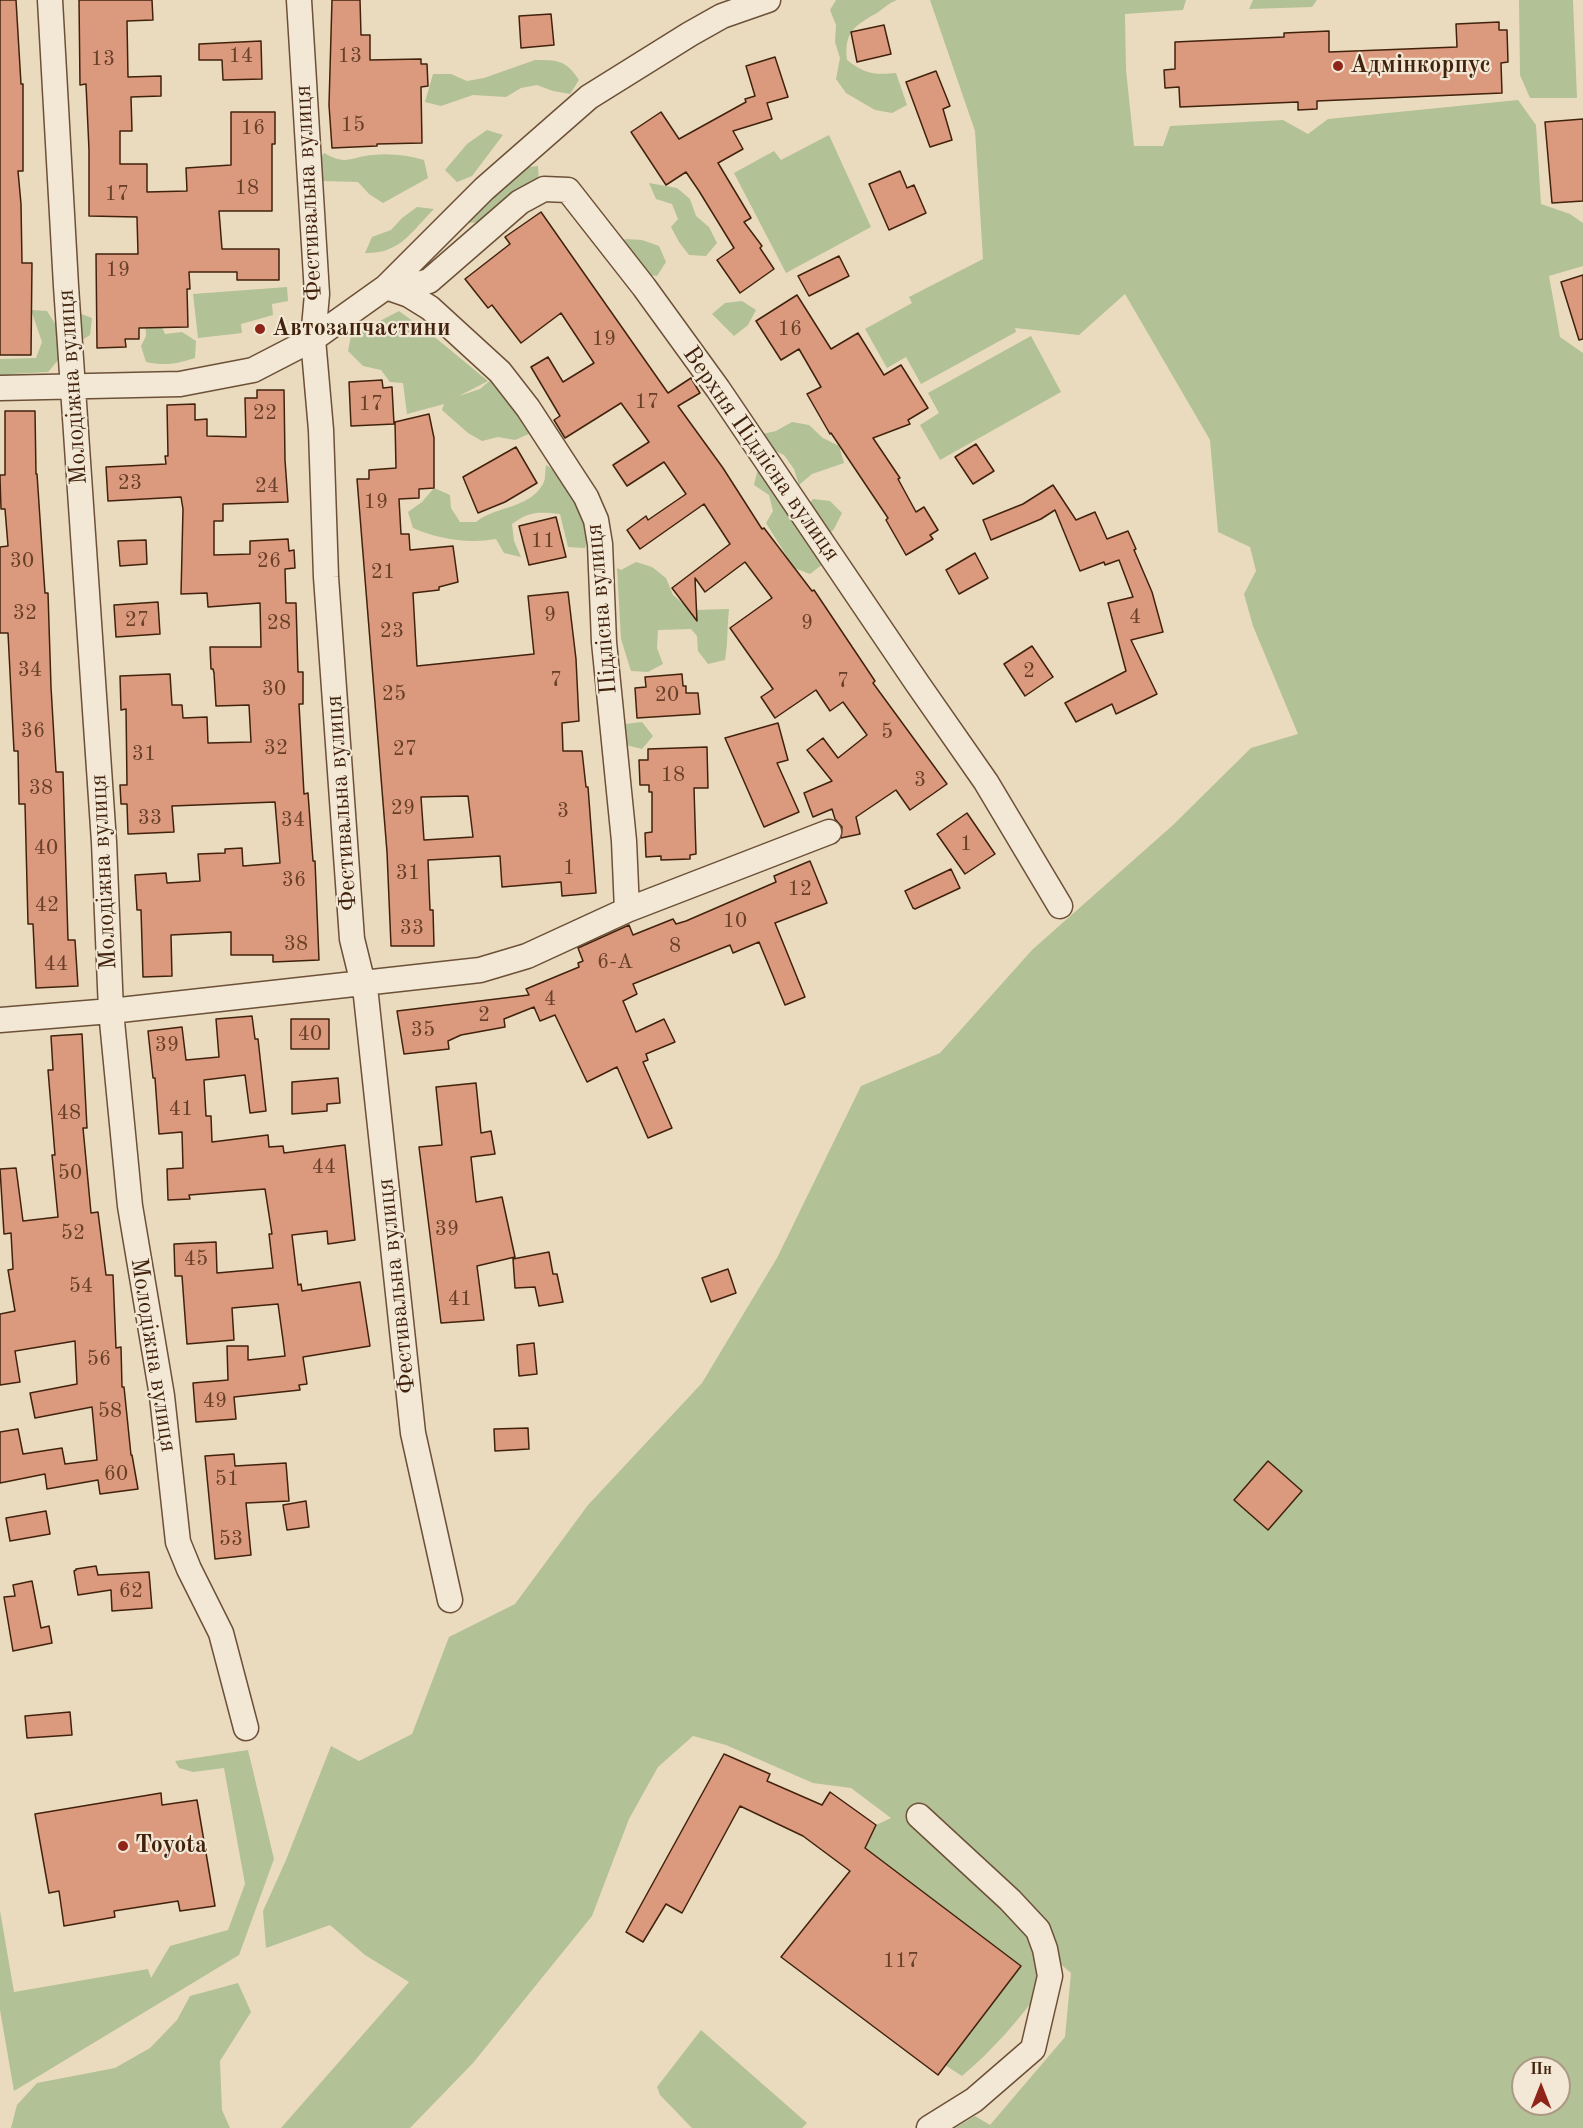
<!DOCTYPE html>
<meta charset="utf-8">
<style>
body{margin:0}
#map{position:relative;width:1583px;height:2128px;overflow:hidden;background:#ebdbbe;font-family:"Old Standard TT",serif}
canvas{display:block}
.north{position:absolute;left:1511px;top:2056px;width:60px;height:60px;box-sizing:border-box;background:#f2e8d5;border:2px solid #ab9985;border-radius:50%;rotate:0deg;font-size:16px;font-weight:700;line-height:24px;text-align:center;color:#41220c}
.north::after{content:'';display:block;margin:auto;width:21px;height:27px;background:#8f2418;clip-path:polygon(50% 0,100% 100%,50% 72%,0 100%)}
</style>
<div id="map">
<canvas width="1583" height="2128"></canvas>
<div class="north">Пн</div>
</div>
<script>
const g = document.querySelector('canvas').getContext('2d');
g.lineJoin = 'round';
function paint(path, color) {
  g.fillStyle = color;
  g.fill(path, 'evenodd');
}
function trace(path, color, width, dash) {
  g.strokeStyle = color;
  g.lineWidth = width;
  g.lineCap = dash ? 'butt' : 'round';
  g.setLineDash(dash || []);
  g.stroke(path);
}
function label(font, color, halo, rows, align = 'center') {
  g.font = font + ' "Old Standard TT",serif';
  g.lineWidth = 4.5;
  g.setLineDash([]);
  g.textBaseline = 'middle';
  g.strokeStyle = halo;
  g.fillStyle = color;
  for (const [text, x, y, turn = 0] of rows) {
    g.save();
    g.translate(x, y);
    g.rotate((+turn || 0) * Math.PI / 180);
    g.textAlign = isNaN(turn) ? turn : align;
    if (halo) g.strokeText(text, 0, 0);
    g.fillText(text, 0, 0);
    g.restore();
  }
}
const green = new Path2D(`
 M836,0H897C889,3 884,8 877,13C854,26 844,32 847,60C865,74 874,75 896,73L907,105L892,113L875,110L846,93L836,79L840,58L835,42L836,25L830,10Z
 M930,0H1186L1183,10L1125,14L1126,70L1134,146H1163L1170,126L1283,120L1308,134L1328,119L1518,100L1536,125L1541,204L1570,214L1583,223V266L1549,276L1560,337L1583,353V2128H955L975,2116L990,2125L1065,2037L1071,1973L1031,1939L1042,1988C1019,2020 992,2051 962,2076L945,2065L1021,1966L865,1848L876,1825L891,1818L851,1788L813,1783L726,1745L693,1736L658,1767L629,1819L592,1916L473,2063L410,2128H281L409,1982L365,1955L330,1925L266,1948L263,1911L286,1860L331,1746L359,1761L412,1734L449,1637L515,1604L588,1505L702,1383L777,1258L861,1086L940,1053L1032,950L1173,825L1251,748L1298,734L1253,626L1244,594L1256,571L1250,547L1218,532L1210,440L1125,294L1079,335L1015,328L1016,332L921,384L906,357L887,368L865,329L912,303L909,297L983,259L975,131ZM1523,2068H1559V2104H1523Z
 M1253,0H1317L1312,7L1249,9Z
 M1519,0H1573L1577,98H1530L1520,75Z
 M535,60C558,60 566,60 579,80L570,94L553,91L537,85L521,88L506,97L473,95L441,106L425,102L433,74H451L467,81L484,78Z
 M487,130L503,135L472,176L457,182L445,170L467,144Z
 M829,135L871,227L786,273L734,173L774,151L781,160Z
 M324,153C347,166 349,157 373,155C390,153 407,155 424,160L428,178L383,203L369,194L358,182L322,181L314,166Z
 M538,166L539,183L484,222L467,223L480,199L521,168Z
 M649,183L677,188L690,199L696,216L709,227L717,243L706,256L689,255L679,242L671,227L678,219L672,204L656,199Z
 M417,207L434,209C411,232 400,254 365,253L372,237L391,230L402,218Z
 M625,239L642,240L659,246L666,262L657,276L640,274L620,247Z
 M287,287L288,301L272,304L273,315L241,324L242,333L198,338L193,294Z
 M742,301L756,310L748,325L734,336L712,314L725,303Z
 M31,310L47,311L56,325L59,359L48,372L13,374L0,378V359L36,358L42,342Z
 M73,311L92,318L90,335L76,344Z
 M399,311L437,339L488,381L459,396L480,389L493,378L512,407L526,417L531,433L515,440L498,437L482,441L468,433L442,410L444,404L407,414L403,383L390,382L381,370L363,366L348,351L351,336Z
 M158,318L165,334L182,332L196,341L195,358C177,364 164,366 146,362L141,346L146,336L145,320Z
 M1031,336L1061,392L940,460L920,425L939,413L928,393Z
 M792,422L809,425L823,438L839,446L844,463L812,474L799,485L794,469L784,455L769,448L758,435L776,431Z
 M546,465L560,474L590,515V532L585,548L568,547L560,514C538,512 530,511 512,524L514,541L521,557L504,553L496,539C467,544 439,539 413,528L408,512L422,502L434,488L450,495L451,508L460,522H476C495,506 529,509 543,484C546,479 545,471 546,465Z
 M758,468L803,512L813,499L830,501L842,513L834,529L822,541L823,564L810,574L794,568L766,523L773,511L769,495L754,485Z
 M636,562L652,567L666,578L673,595L686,606L695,610L729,609C727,627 728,643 725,660L708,664L698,651L697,636L691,629L658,630L657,648L663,664L648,672L631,671L621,639L617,568L621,570Z
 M642,722L653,736L642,749L626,745L618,730L625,724Z
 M248,1750L274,1859L239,1955L14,2091L0,2010V1911L14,1992L148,1969L151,1978L170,1946L228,1930L245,1884L224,1768L193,1772L179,1768L175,1761Z
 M238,1983L251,2012L220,2061L222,2110L230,2128H11L17,2105L37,2083L115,2068L150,2048L177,2020L190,1996Z
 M701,2030L807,2123L802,2128H692L660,2095L657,2087Z`);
const building = new Path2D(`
 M0,0H16L21,84H23V171H18L21,204L22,263H32L31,355H0Z
 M79,0H152L153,20L127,21L128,77L161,76V96L131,97L132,131H120V164H147V192L187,191L186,168L231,165V112H275V144H272V211H219L222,249H279V280H237V272H189L190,289H187L188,327L139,328V339H125L126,347L97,348L96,254H138L137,217L89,216V150L86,84L80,85Z
 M332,0H360L361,35H370V60L421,59V64H427L428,86L421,87L422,143L377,144V146L332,148L329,105Z
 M551,14L554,45L521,48L519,16Z
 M1499,22V30H1507L1508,62L1501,63L1502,93L1317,101V109L1298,110V102L1180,107L1179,87L1165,88L1164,70L1175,69V42L1284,37V33L1329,31V52L1457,47L1456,24Z
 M884,25L891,54L857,62L851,32Z
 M261,41L262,79L223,80L222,60H199V44Z
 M775,57L788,97L767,103L772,119L733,131L743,149L718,163L751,218L744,222L762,246L760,248L774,269L740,293L717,260L734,248L699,191L686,172L666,185L631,132L661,112L679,139L746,102L745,99L755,96L746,66Z
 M936,71L950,106L943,109L952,140L930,147L906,82Z
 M1583,119V201L1552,203L1545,122Z
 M900,171L907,188L914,185L926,213L889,230L869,184Z
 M541,212L668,393L691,378L700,393L678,406L723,468L762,529L764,528L812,591L814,590L875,681L873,683L947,784L910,810L896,790L856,817L860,834L841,838L842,827L835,819L832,809L813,817L804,793L832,781L807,750L823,738L838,758L867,735L843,702L830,711L816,690L775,718L761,697L773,689L730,628L772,598L745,562L705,592L695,578L697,621L672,588L730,544L704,504L640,549L627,530L646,516L648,520L686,494L664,462L627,486L613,465L649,442L621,403L565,438L554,420L560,416L531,367L548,357L563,382L594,363L561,313L521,343L492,305L488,308L465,279L510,244L505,237Z
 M839,256L849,276L809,296L798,276Z
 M1583,275V339L1579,340L1561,282Z
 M797,295L831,349L858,333L884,375L901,365L928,408L908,420L910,424L873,438L900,478L898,479L916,512L924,507L938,530L930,535L933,539L906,555L886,520L888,518L831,433L830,434L807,394L821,387L799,349L781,360L756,321Z
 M382,380L383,388L392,387L394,424L351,426L349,382Z
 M257,390H284L285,460L288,502L223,504V521H214V555L250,554V541L288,539L289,551L294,550L295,568L285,569L286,603H296L298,672H303V704H299L304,794L308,793L313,861H315L319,960L273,962V955H231V932L171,935L172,976L143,977L141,910H137L135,875L166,873L167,883L200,881L198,854L225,853V849L242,848L243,866L280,863L275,802L172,806L174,832L128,834L127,804H121L120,785H127L126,709L121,710L120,676L170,674L172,705H182L183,718L207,717L208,743L251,742L249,705L216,706L214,673L213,669H211L210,647H261L260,603L208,607L207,593L181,594L183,509L181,497L108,501L106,467L166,464L165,456H168L167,405L195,404V420L207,419V436L246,437L245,398H257Z
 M5,411H35L36,474H37L45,593H48L51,687L56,772H63L68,940H75L78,986L36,988L33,924H28L25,804H19L18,751H14L8,633H0V547L8,546L5,509H1L0,478V475H5Z
 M429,414L434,438V488L419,489V498L399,499L401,534H409L410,550L453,546L458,582L439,587V590L413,593L417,666L534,654L528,596L568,592L576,659L579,721L562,723L563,751H582L586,787H588L596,893L562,896L561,882L502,887L500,856L428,860L430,910H433L434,946H391L387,852L357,479H369V470L396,468L395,422ZM468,796L473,837L424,840L421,797Z
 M976,444L994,471L973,484L955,457Z
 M516,447L537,483L505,502L478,513L463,477Z
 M1053,485L1076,520L1095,512L1107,539L1128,531L1136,549L1134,550L1152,592L1163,632L1131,640L1157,694L1116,714L1112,704L1076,722L1065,703L1126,671L1108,603L1133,597L1119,560L1105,565L1104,562L1080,571L1055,510L1041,519L991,540L983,520L1023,504Z
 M556,517L566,557L529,565L519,526Z
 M146,540L147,564L120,566L118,541Z
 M975,553L988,578L959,594L946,570Z
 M158,602L160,634L116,637L114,605Z
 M1032,646L1053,677L1025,696L1004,664Z
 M682,674L683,686H686V693H698L700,714L637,718L635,688L646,687L645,677Z
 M778,723L788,760L777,763L799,812L764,827L725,738Z
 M707,747L708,788H694L696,854L690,855V859L661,860V856L646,857L645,833L652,832V792H649V785H640L639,760H648V749Z
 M967,813L995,854L965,874L937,834Z
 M810,861L827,903L775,923L805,997L785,1005L759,942L733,953L730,945L633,984L637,994L623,1001L636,1032L664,1019L675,1042L646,1054L648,1060L643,1062L672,1128L648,1138L617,1067L587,1082L555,1015L540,1021L534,1007L504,1019L505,1027L461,1035L448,1041L449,1049L404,1054L397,1011L529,995L526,989L579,967L578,963L583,961L578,948L629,925L633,935L673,919L676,924L686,921L776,882L774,876Z
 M951,869L960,888L915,909L913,908L905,891Z
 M252,1016L255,1039H258L266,1111L250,1113L245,1075L204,1080L206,1116H211L212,1142L268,1135L269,1147L283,1146L284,1153L345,1145L355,1240L328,1244L327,1231L292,1235L298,1285L301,1284L302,1291L360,1282L370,1346L303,1357L307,1384L299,1385L300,1390L234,1397L236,1419L196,1422L193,1383L228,1380L227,1346H248V1360L285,1356L283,1340L278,1304L232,1308L234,1340L187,1344L182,1276H175L174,1244L216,1242L217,1273L273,1268L269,1234H272L265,1189L189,1195L190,1199L168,1200L167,1169L183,1168L182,1132L159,1134L155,1078H153L148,1031L182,1027L186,1060L219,1057L216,1019Z
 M291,1019H329V1049H291Z
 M82,1034L87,1128H83L91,1213L98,1212L106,1275H113L116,1348L121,1347L122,1387H124L131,1455H132L138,1489L100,1494L98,1480L47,1489L45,1474L0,1483V1432L18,1429L23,1454L62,1448L65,1464L97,1460L92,1407L35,1418L30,1393L77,1384L75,1341L15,1351L20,1382L0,1385V1314L15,1311L8,1270L13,1269L11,1233L4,1234L0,1169L16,1168L23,1221L58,1217L52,1155H55L48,1070H53L51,1036Z
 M338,1078L340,1103L327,1104V1111L292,1114V1082Z
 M476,1083L481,1133L491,1131L495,1154L471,1157L476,1202L502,1197L515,1257L477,1266L484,1320L441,1323L419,1147L442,1145L436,1087Z
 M549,1252L553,1274H557L563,1302L539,1306L535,1287L515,1288L513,1259Z
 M728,1269L736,1293L711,1302L702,1278Z
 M534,1343L537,1374L519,1376L517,1345Z
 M528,1428L529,1449L495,1451L494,1429Z
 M234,1454L235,1466L286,1463L289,1501L246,1503L251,1555L215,1559L205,1456Z
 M1268,1461L1302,1491L1268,1530L1234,1500Z
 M306,1501L309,1527L287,1530L283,1505Z
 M46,1511L50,1534L10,1541L6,1518Z
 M96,1566L98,1575L149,1572L152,1608L112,1611L111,1590L78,1595L74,1571L76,1570V1569Z
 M32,1581L41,1628L49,1626L52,1643L13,1651L4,1597L15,1596L13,1585Z
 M70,1712L72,1735L27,1738L25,1716Z
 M724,1754L770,1774L767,1781L822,1805L830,1792L876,1825L865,1848L1021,1966L938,2075L781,1957L850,1871L803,1836L740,1806L682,1913L666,1904L643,1942L626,1932Z
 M161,1793L162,1805L197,1800L215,1906L180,1911L178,1901L114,1911L115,1917L64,1926L59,1891L49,1893L35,1814Z`);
const minor = new Path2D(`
 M50,0L66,286L104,842L111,1011L130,1206L162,1396L178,1542L189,1569L221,1633L246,1728
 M299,0L317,294L313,339L321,430L326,577L352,939L366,996L413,1433L450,1600
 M386,287L411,286L429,281L520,202L544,189L568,190L644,287L718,389L917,683L986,782L1060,906
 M389,288L409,295L430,308L500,372L528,408L586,497L596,520L600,544L604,642L624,841L627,910
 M0,388L180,384L253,370L313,339L386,287L484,189L589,97L690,34L722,16L768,0
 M0,1020L111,1011L480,970L527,956L627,910L829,832
 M919,1816L1010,1900L1038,1930L1045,1949L1050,1976L1033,2049L974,2100L929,2128`);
const markers = [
 [1338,66,6,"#8f2418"],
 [260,329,6,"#8f2418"],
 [123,1846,6,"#8f2418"]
];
const numberNames = [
 ["14",241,56],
 ["13",350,56],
 ["13",103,59],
 ["15",353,125],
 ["16",253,128],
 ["18",247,188],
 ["17",117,194],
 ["19",118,270],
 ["16",790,329],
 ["19",604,339],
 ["17",647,402],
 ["17",371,404],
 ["22",265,413],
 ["23",130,483],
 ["24",267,486],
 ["19",376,502],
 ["11",543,541],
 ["30",22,561],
 ["26",269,561],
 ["21",383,572],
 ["32",25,613],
 ["9",550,615],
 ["4",1135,617],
 ["27",137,620],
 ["28",279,623],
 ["9",807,623],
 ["23",392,631],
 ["34",30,670],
 ["2",1029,671],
 ["7",556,680],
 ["7",843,681],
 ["30",274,689],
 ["25",394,694],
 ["20",667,695],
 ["36",33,731],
 ["5",887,732],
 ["32",276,748],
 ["27",405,749],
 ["31",144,754],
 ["18",673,775],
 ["3",920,780],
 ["38",41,788],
 ["29",403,808],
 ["3",563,811],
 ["33",150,818],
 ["34",293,820],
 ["1",966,844],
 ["40",46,848],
 ["1",569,868],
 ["31",408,873],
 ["36",294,880],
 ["12",800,889],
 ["42",47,905],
 ["10",735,921],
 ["33",412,928],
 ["38",296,944],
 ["8",675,946],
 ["6-А",615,962],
 ["44",56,964],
 ["4",550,999],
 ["2",484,1015],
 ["35",423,1030],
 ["40",310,1034],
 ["39",167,1045],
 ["41",181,1109],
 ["48",69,1113],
 ["44",324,1167],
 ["50",70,1173],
 ["39",447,1229],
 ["52",73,1233],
 ["45",196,1259],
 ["54",81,1286],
 ["41",460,1299],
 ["56",99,1359],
 ["49",215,1401],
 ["58",110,1411],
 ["60",116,1474],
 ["51",227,1479],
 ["53",231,1539],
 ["62",131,1591],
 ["117",901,1961]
];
const poiNames = [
 ["Адмінкорпус",1350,66],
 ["Автозапчастини",272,329],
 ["Toyota",135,1846]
];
const streetNames = [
 ["Фестивальна вулиця",309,193,-93],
 ["Молодіжна вулиця",73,387,-94],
 ["Верхня Підлісна вулиця",761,454,55],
 ["Підлісна вулиця",602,609,-95],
 ["Фестивальна вулиця",342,803,-94],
 ["Молодіжна вулиця",104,872,-93],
 ["Фестивальна вулиця",397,1286,-96],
 ["Молодіжна вулиця",153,1355,81]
];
paint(green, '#b2c196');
paint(building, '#db997e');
trace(building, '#41220c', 1.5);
trace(minor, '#6c5038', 27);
trace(minor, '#f2e8d5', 24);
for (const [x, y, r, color] of markers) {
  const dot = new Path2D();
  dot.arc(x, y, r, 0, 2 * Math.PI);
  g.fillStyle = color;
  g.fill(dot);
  trace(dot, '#f2e8d5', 2);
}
label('21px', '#684028', null, numberNames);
label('bold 24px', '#41220c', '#f2e8d5', poiNames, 'left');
label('24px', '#41220c', '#f2e8d5', streetNames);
</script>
